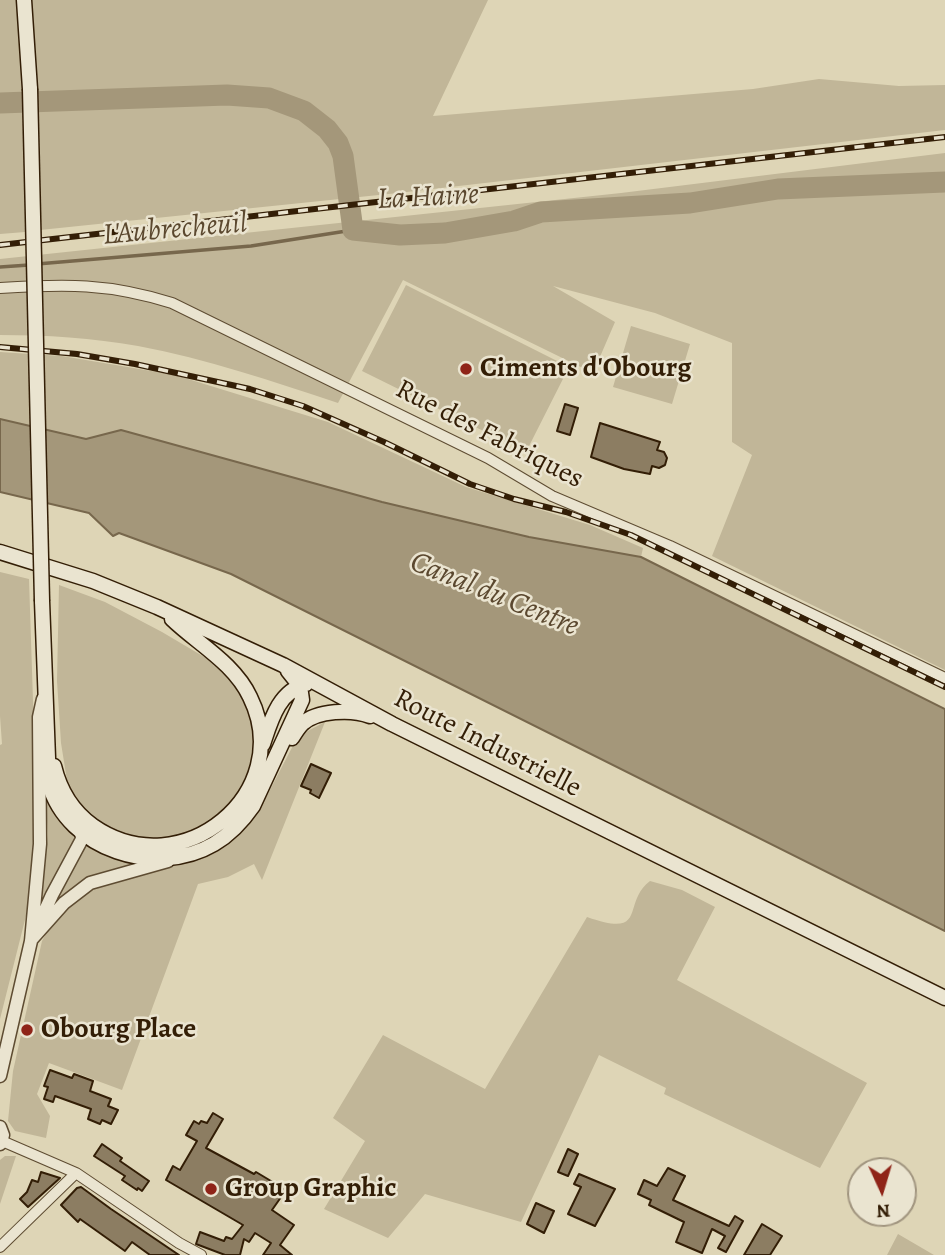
<!DOCTYPE html>
<style>
body{margin:0}
#map{position:relative;width:945px;height:1255px;overflow:hidden;background:#ded5b6;font-family:Alegreya,serif}
canvas{display:block}
.north{position:absolute;left:847px;top:1157px;width:70px;height:70px;box-sizing:border-box;background:#eae4d0;border:2px solid #a1957f;border-radius:50%;rotate:176deg;font-size:19px;font-weight:700;line-height:28px;text-align:center;color:#331e06}
.north::after{content:'';display:block;margin:auto;width:24px;height:32px;background:#8f2418;clip-path:polygon(50% 0,100% 100%,50% 72%,0 100%)}
</style>
<div id="map">
<canvas width="945" height="1255"></canvas>
<div class="north">N</div>
</div>
<script>
const g = document.querySelector('canvas').getContext('2d');
g.lineJoin = 'round';
function paint(path, color) {
  g.fillStyle = color;
  g.fill(path, 'evenodd');
}
function trace(path, color, width, dash) {
  g.strokeStyle = color;
  g.lineWidth = width;
  g.lineCap = dash ? 'butt' : 'round';
  g.setLineDash(dash || []);
  g.stroke(path);
}
function label(font, color, halo, rows, align = 'center') {
  g.font = font + ' Alegreya,serif';
  g.lineWidth = 5;
  g.setLineDash([]);
  g.textBaseline = 'middle';
  g.strokeStyle = halo;
  g.fillStyle = color;
  for (const [text, x, y, turn = 0] of rows) {
    g.save();
    g.translate(x, y);
    g.rotate((+turn || 0) * Math.PI / 180);
    g.textAlign = isNaN(turn) ? turn : align;
    if (halo) g.strokeText(text, 0, 0);
    g.fillText(text, 0, 0);
    g.restore();
  }
}
const green = new Path2D(`
 M0,0H23L25,232L0,234Z
 M26,0H488L433,116L753,89L819,79L899,86L945,85V130L398,193L40,230Z
 M945,153V670L712,556L752,455L732,442V343L655,313L553,286L615,322L593,373L403,280L338,403C272,381 207,359 138,346C93,338 46,335 0,335V259L621,193Z
 M406,285L569,367L526,452L362,371Z
 M631,326L690,344L672,404L613,387Z
 M0,352L62,356L175,375L328,422L466,487L590,525L643,548L641,557L529,537L382,502L121,430L86,439L0,419Z
 M0,572L29,579L37,823L32,892L0,1019V745L2,744L0,716Z
 M59,585L105,602L162,632L228,671L247,701L257,750L234,803L199,831L140,843L100,826L69,793L61,743L57,681Z
 M325,722L262,880L254,864L228,877L198,884L122,1090L49,1063L37,1094L50,1116L46,1138L15,1131L8,1121L13,1071L42,941L52,923L67,906L96,886L202,857L237,836L260,809L298,736Z
 M45,793L76,841L43,904H40L48,835Z
 M87,844L137,862L138,865L101,874L53,907L51,906Z
 M650,881L682,890L715,907L677,980L867,1083L820,1168L664,1094L666,1088L599,1055L521,1222L425,1194L388,1238L324,1209L365,1141L333,1118L383,1035L485,1089L587,917C649,939 621,903 650,881Z
 M5,1156H16L0,1204V1160Z
 M898,1234L934,1255H887Z`);
const water = new Path2D(`
 M0,419L86,439L121,430L382,502L529,537L641,557L945,709V931L231,574L119,533L113,536L89,513L0,492Z`);
const stream = new Path2D(`
 M37,264L251,246L353,230
 M0,267L29,265`);
const river = new Path2D(`
 M0,103L227,95L269,98L304,111L327,129L338,143L343,156L353,230L400,235L445,233L514,221L541,212L690,203L778,189L945,182`);
const building = new Path2D(`
 M565,404L578,408L570,435L557,431Z
 M600,423L660,442L657,450L664,452L667,458L665,465L659,468L652,466L650,474L624,469L591,457Z
 M311,764L331,773L319,798L310,793L311,790L301,786Z
 M50,1070L72,1078L74,1074L93,1081L90,1091L111,1099L108,1106L118,1110L111,1124L102,1120L100,1124L88,1119L91,1109L55,1096L53,1102L44,1099L48,1087L44,1086Z
 M213,1113L223,1119L206,1148L254,1174L256,1172L286,1190L272,1210L294,1225L280,1245L292,1255H263L271,1243L255,1233L249,1242L244,1239L240,1255H225L196,1244L200,1232L224,1241L226,1237L232,1239L243,1225L166,1180L173,1166L180,1170L197,1141L186,1135L194,1121L199,1124L201,1121L207,1123Z
 M102,1144L122,1158L120,1161L149,1181L142,1191L138,1188L137,1190L122,1180L125,1176L94,1156Z
 M568,1149L578,1154L568,1176L558,1172Z
 M668,1168L685,1176L673,1200L729,1226L735,1216L743,1221L726,1252L718,1248L725,1236L712,1229L702,1253L676,1242L684,1222L649,1205L651,1200L638,1194L644,1180L657,1186Z
 M41,1172L60,1178L28,1207L20,1199L27,1192L32,1180L38,1182Z
 M579,1174L615,1189L595,1226L568,1214L581,1187L574,1184Z
 M81,1187L111,1209L179,1255H150L132,1242L125,1251L80,1219L78,1222L61,1205L77,1188Z
 M536,1203L554,1211L544,1233L527,1224Z
 M762,1224L782,1236L770,1255H744Z`);
const minor = new Path2D(`
 M0,288C66,284 108,283 172,303L488,458L552,496L670,546L945,678
 M2,1141L76,1173L179,1243L201,1255
 M0,1247L76,1173`);
const tertiary = new Path2D(`
 M37,928L52,895L82,839L80,824
 M31,940L64,903L90,883L168,861
 M0,1076L31,941L40,844L39,717L43,699
 M0,1127L3,1135L0,1144`);
const secondary = new Path2D(`
 M24,0L30,89
 M0,552L93,581L157,607L283,665L392,724L945,998
 M42,601L49,784C68,850 156,878 214,844C231,834 242,822 253,806L302,700L300,686L288,671
 M292,738C295,733 298,728 302,724C317,710 352,709 370,716
 M263,744C271,720 279,691 306,684
 M54,766C60,791 72,811 93,826C182,888 297,792 250,697C234,663 198,644 172,619`);
const rail = new Path2D(`
 M0,245L945,137
 M0,347L77,354L135,364L250,389L303,406L384,442L470,484L514,499L566,512L631,535L945,687`);
const secondaryBridge = new Path2D(`
 M30,89L42,601`);
const markers = [
 [466,369,7,"#8f2418"],
 [27,1030,7,"#8f2418"],
 [211,1189,7,"#8f2418"]
];
const poiNames = [
 ["Ciments d'Obourg",480,369],
 ["Obourg Place",41,1030],
 ["Group Graphic",225,1189]
];
const streetNames = [
 ["Rue des Fabriques",489,435,27],
 ["Route Industrielle",487,744,27]
];
const waterNames = [
 ["La Haine",428,198,-3],
 ["L'Aubrecheuil",175,230,-5],
 ["Canal du Centre",494,595,22]
];
paint(green, '#c1b698');
paint(water, '#a4977a');
trace(water, '#77674c', 2);
trace(stream, '#77674c', 3.5);
trace(river, '#a4977a', 21);
paint(building, '#8c7d62');
trace(building, '#331e06', 2);
trace(minor, '#5e4c32', 12);
trace(tertiary, '#5e4c32', 15);
trace(secondary, '#331e06', 17);
trace(minor, '#eae4d0', 10);
trace(tertiary, '#eae4d0', 12);
trace(secondary, '#eae4d0', 14);
trace(rail, '#331e06', 6);
trace(rail, '#eae4d0', 3.5, [10]);
trace(secondaryBridge, '#331e06', 17, []);
trace(secondaryBridge, '#eae4d0', 14);
for (const [x, y, r, color] of markers) {
  const dot = new Path2D();
  dot.arc(x, y, r, 0, 2 * Math.PI);
  g.fillStyle = color;
  g.fill(dot);
  trace(dot, '#eae4d0', 2.5);
}
label('bold 28px', '#331e06', '#eae4d0', poiNames, 'left');
label('28px', '#331e06', '#eae4d0', streetNames);
label('italic 30px', '#5b482f', '#eae4d0', waterNames);
</script>
